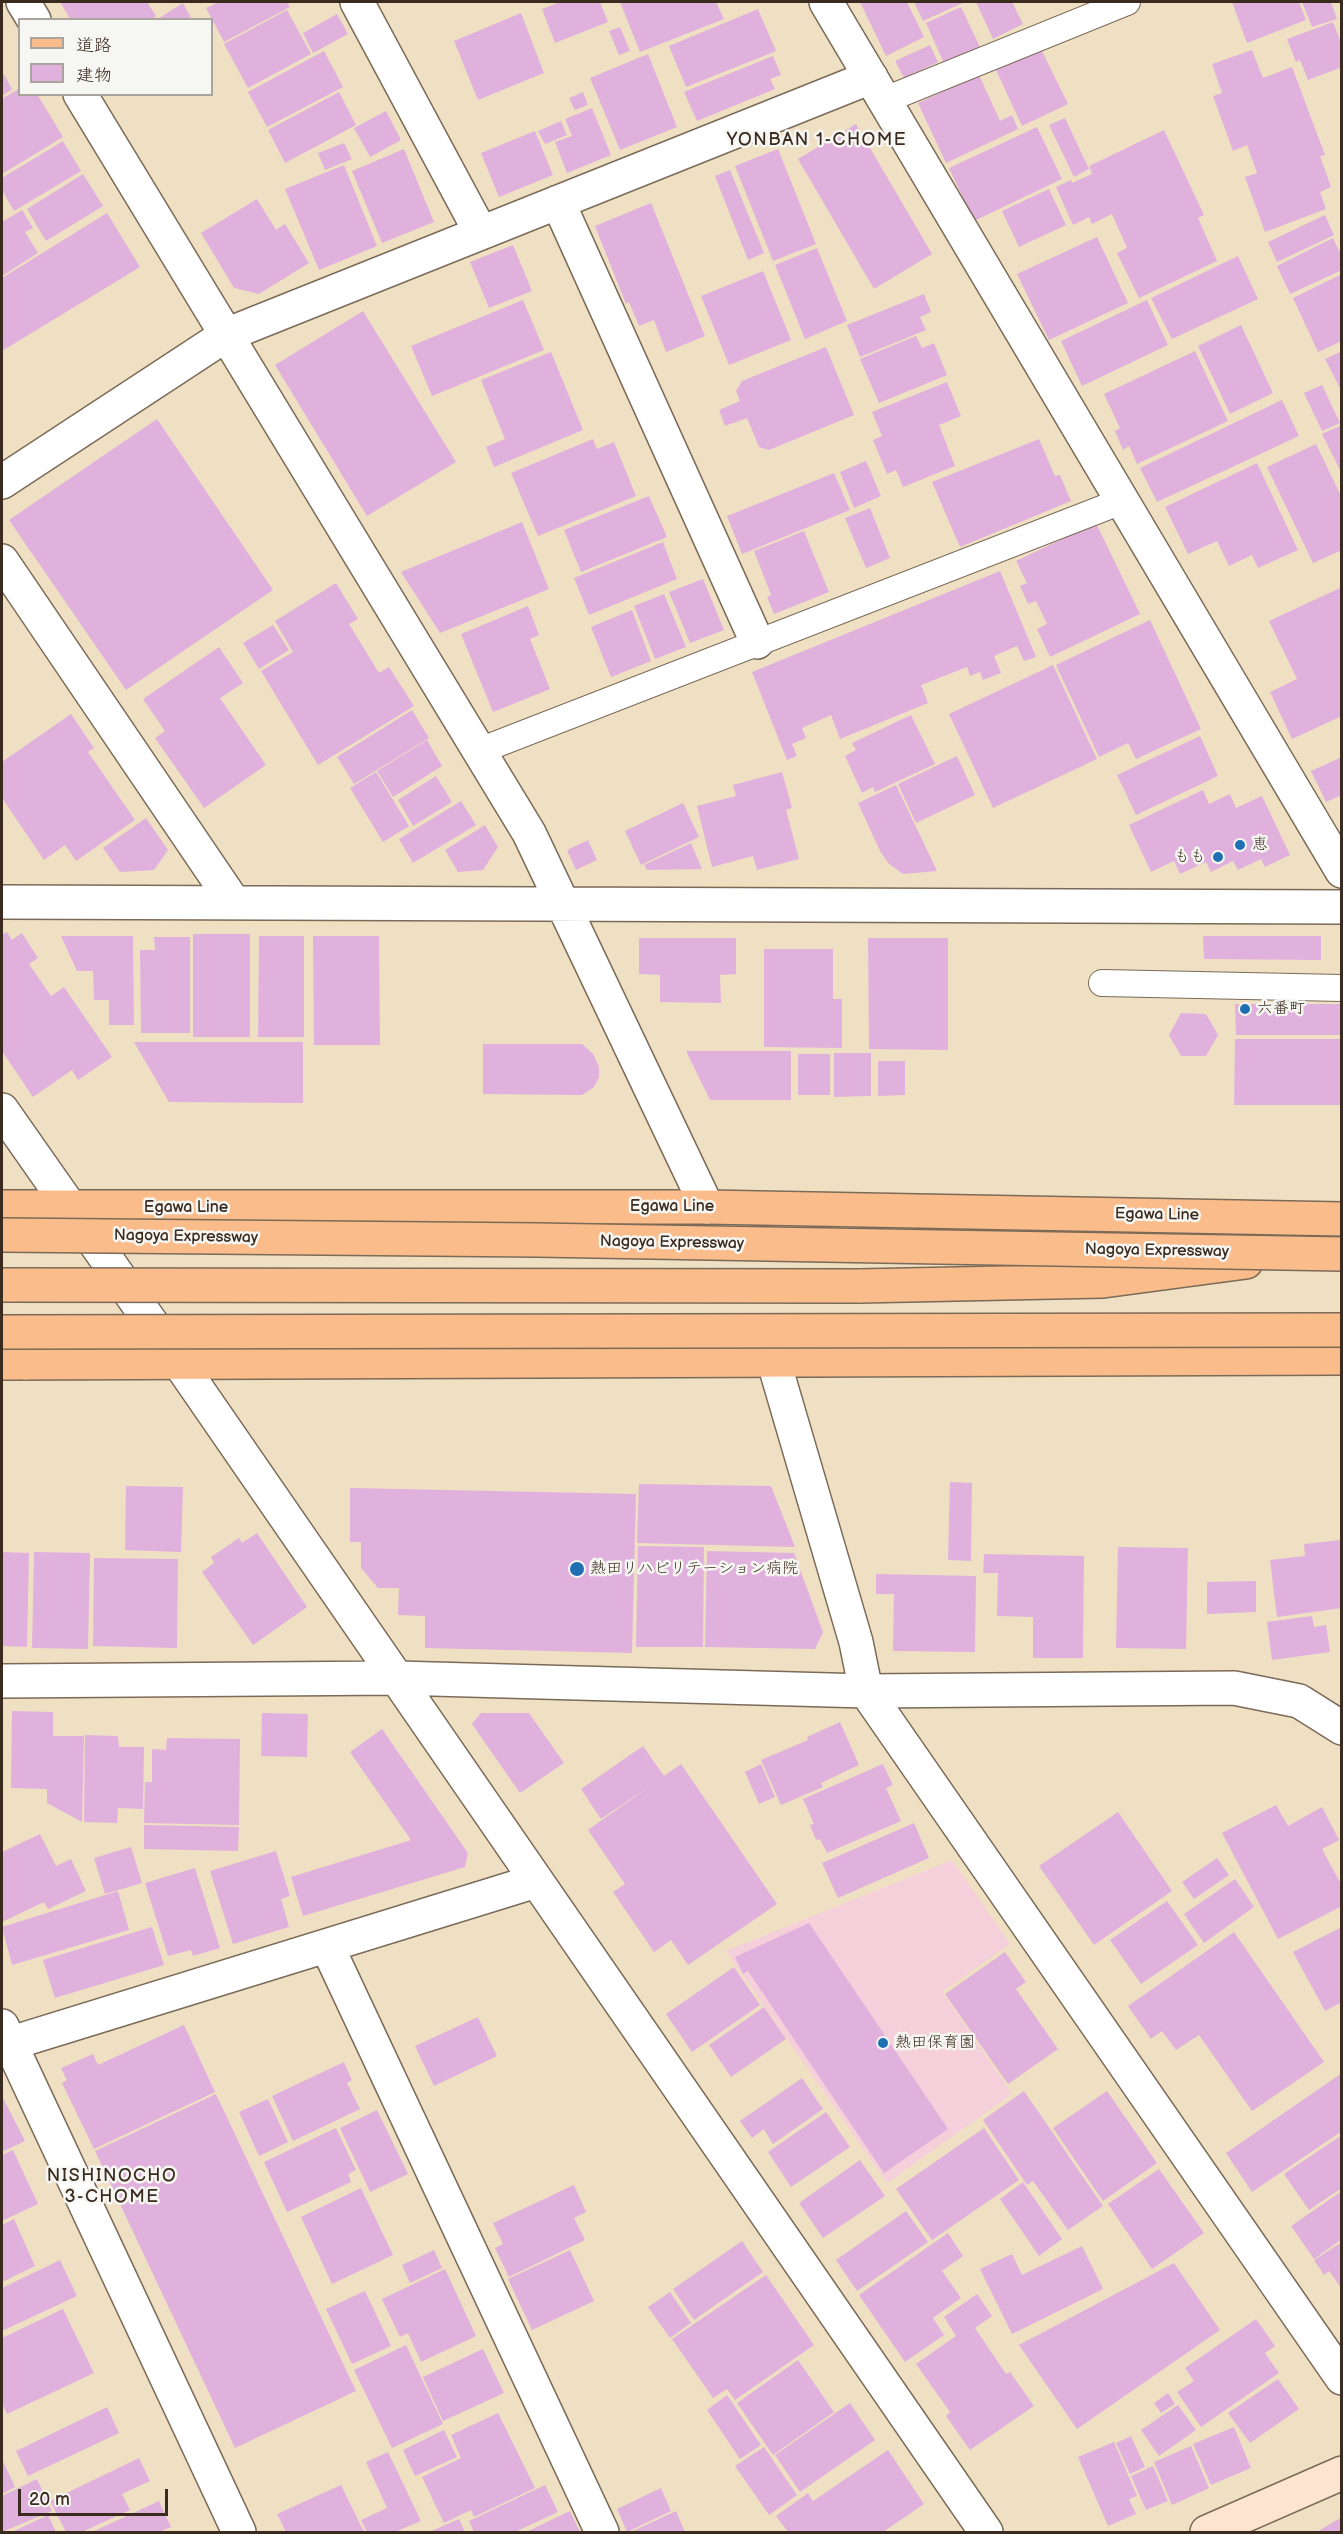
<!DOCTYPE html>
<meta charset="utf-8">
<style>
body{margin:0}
#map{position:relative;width:1343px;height:2534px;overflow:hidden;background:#efe0c3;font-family:"Balsamiq Sans","Klee One",sans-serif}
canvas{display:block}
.frame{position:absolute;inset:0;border:3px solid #3b2a1e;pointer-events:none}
.legend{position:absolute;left:18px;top:18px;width:195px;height:78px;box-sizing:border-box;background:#f6f6f2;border:2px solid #aba49d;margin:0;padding:8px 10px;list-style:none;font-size:18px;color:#3b2a1e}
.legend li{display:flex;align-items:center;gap:12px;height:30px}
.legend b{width:30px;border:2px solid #aba49d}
.scale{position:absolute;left:18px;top:2489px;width:150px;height:27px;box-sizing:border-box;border:3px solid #3b2a1e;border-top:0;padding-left:8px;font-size:18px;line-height:21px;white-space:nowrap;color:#3b2a1e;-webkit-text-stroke:4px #f6f6f2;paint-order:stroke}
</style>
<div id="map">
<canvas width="1343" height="2534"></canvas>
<div class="frame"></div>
<ul class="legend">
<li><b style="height:8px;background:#fabc8b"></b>道路</li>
<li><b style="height:16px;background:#e0b1dd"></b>建物</li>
</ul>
<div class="scale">20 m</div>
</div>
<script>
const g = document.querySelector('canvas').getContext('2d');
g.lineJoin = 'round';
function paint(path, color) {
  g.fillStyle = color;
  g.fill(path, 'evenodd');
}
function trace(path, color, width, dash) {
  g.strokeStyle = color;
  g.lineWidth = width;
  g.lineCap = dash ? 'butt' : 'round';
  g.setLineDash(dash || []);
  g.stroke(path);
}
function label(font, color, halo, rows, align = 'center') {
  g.font = font + ' "Balsamiq Sans","Klee One",sans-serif';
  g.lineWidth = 5;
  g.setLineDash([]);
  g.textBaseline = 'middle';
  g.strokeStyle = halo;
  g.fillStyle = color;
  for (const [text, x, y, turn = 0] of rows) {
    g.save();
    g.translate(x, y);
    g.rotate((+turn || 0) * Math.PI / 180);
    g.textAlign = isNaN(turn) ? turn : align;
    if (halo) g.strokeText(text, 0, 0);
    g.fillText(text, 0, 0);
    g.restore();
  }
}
const built = new Path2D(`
 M952,1860L1010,1944L942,1992L1012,2094L887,2183L726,1951Z`);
const building = new Path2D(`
 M60,2H147L156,16L151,20H71Z
 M219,2H287L290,7L224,42L206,8Z
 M560,2H600L608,22L555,43L542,9Z
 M620,2H716L724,19L640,52Z
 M860,2H907L924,37L886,56Z
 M914,2H965L923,21Z
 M976,2H1012L1023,24L993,39Z
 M1232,2H1299L1306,20L1247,43Z
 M1302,2H1331L1337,19L1312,27Z
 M183,3L192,20H156Z
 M961,7L980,47L944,63L926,23Z
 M758,9L776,51L686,87L669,46Z
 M287,10L311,54L248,88L224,44Z
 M521,13L544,73L478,100L454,41Z
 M337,14L348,34L313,53L303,33Z
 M1333,22L1342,45V67L1308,80L1300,60L1296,62L1287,39Z
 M620,27L630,51L619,55L609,31Z
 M930,45L938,62L904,78L895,61Z
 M1041,49L1068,104L1022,126L996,70Z
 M1252,50L1263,78L1292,67L1325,155L1320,156L1331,187L1320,192L1326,209L1265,232L1245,177L1257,173L1247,145L1233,151L1213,96L1222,93L1212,64Z
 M324,51L343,87L267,127L248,92Z
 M648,54L677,127L620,150L590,78Z
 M773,56L781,75L770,79L775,89L697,121L684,92Z
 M2,71L12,89L2,96Z
 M979,75L1000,121L1012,115L1018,129L946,163L918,103Z
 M20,88V94H37L63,137L2,174V99Z
 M339,92L356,125L285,163L268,130Z
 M583,92L588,105L575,110L569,98Z
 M592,108L611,155L567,173L555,142L572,136L565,119Z
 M386,111L401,140L370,157L354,128Z
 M1065,118L1089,169L1074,177L1049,125Z
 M561,121L567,135L545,144L538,131Z
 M856,124L932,254L874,289L798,159Z
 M1037,127L1062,179L974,221L949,168Z
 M1164,130L1204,215L1198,218L1217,261L1139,298L1117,253L1127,248L1112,214L1092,224L1089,217L1073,225L1056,187L1071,180L1072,183L1092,174L1089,166Z
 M535,131L553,175L499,197L481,153Z
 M63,141L81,171L14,211L2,190V178Z
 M344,143L352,159L325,170L318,153Z
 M404,149L434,222L382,243L352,171Z
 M778,149L816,244L773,261L735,166Z
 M344,165L377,246L319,270L285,189Z
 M730,170L764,253L748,260L715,176Z
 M83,174L103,206L46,241L27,209Z
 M1049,189L1066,225L1019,247L1002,211Z
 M257,199L276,230L285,224L309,263L259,294L234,288L201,233Z
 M651,203L705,336L666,352L654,320L639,326L629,302L626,304L595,226Z
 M22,210L33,228L25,232L38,253L2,276V222Z
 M107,213L140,267L2,351V278Z
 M1325,215L1334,235L1277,262L1268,242Z
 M1097,237L1128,303L1049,340L1017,274Z
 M1333,238L1342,257V270L1290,294L1277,266Z
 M513,245L532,291L489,308L470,262Z
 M817,248L847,321L805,339L775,265Z
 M1238,256L1258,299L1172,339L1151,298Z
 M763,271L791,340L729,365L701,296Z
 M1342,274V341L1318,352L1293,298Z
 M924,294L931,312L920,317L926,330L860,357L847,325Z
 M523,300L544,350L432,396L411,346Z
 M1147,300L1168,345L1082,386L1061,341Z
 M363,311L456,462L367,516L275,365Z
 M1241,325L1273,393L1230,414L1198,346Z
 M916,336L922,348L934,343L947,375L879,403L860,359Z
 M826,347L854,415L769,450L759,447L747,418L725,426L719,410L740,401L736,391L742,381Z
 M1195,351L1228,421L1137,464L1129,446L1123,450L1115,431L1120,428L1104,394Z
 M1342,351V392L1325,359Z
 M551,352L583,430L494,467L486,447L505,439L481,380Z
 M947,382L961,416L939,425L955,466L903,487L896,470L887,474L873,440L882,436L872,412Z
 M1322,385L1340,423L1322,431L1304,393Z
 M1282,400L1299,436L1157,502L1140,468Z
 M157,419L273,590L126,690L9,520Z
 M1342,425V474L1322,434Z
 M593,439L597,449L614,442L636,496L538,536L511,473Z
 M1039,439L1055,476L1060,475L1071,501L960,547L932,482Z
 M1316,444L1342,498V550L1313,563L1267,467Z
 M866,461L881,496L854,508L840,472Z
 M1257,463L1298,550L1258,568L1252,555L1229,566L1217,541L1188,554L1165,507Z
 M834,473L850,510L742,554L727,516Z
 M649,496L667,537L581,572L564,530Z
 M870,508L890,558L866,568L845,518Z
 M522,522L549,589L440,633L401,572Z
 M1096,523L1140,614L1050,657L1037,629L1047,624L1036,601L1028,604L1020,586L1027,583L1016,561Z
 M804,531L829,592L774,614L767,597L771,595L754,551Z
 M663,542L677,579L589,615L574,578Z
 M1000,571L1036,657L1024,661L1017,646L994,656L1001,673L983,680L980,672L970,676L967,667L921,685L928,703L840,739L831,715L802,728L806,738L792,744L797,756L787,760L752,672Z
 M703,579L724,630L690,643L669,592Z
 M336,583L358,619L349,624L379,673L389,667L414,706L318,765L261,671L293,652L275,621Z
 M1342,587V716L1292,739L1270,692L1297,679L1269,621Z
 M664,594L686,647L655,659L634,606Z
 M528,606L539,635L530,639L550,689L493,712L461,634Z
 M632,610L651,661L611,677L591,627Z
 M1150,620L1201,729L1136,759L1128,743L1099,757L1056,665Z
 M273,625L289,650L259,669L243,643Z
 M219,647L243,683L220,698L266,765L204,808L155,738L165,731L143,699Z
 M1053,665L1097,759L993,808L949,714Z
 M412,710L429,738L354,784L337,757Z
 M71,714L94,748L88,752L135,820L76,861L65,845L44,860L2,798V762Z
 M911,715L935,764L875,792L873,787L862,793L845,756L856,750L852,743Z
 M1200,736L1218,776L1136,815L1117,775Z
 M427,740L442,766L393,797L377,771Z
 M957,756L975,795L916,823L898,784Z
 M1342,757V795L1326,802L1311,771Z
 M376,772L409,826L383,842L350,788Z
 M782,772L792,808L786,810L799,859L757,870L753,856L712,867L697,806L736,796L733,785Z
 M436,776L452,802L413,826L398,800Z
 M896,785L937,871L903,874L889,864L880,851L858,803Z
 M1203,790L1209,804L1230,794L1236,808L1262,796L1290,855L1265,867L1261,859L1238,870L1233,861L1211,872L1206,862L1180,874L1174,861L1151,872L1129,825Z
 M461,801L476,825L413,863L399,839Z
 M683,803L699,837L641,865L625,831Z
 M146,818L168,850L154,870L120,872L103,848Z
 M485,825L498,847L483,870L458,872L445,850Z
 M588,840L597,860L576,870L567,850Z
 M691,843L702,869L647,870L644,865Z
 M7,932L12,940L22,933L38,958L29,964L51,996L64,987L112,1057L78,1080L72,1070L33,1097L2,1051V935Z
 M193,934H250V1037H193Z
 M61,936H133L134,1025H109V1000H94L93,971H77Z
 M259,936H304V1037H258Z
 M313,936H379L380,1045H314Z
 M1203,936H1321V960L1204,959Z
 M154,937H190V1033H141L140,950H155Z
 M639,938H736V974L720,975L721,1003L660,1002V975L639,974Z
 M868,938H948V1050L869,1049Z
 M764,949H833V999H842V1048L764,1047Z
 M1235,1004H1342V1035H1236Z
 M1181,1013L1206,1014L1218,1035L1206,1056H1181L1169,1035Z
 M1235,1039H1342V1105H1234Z
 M134,1042H303V1103L169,1102Z
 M483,1044H582L593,1054L599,1067V1077L594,1087L582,1095L483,1094Z
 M686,1051H791V1100H710Z
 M834,1053H871V1096L834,1097Z
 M798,1054H830V1095H798Z
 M878,1061H905V1095L878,1096Z
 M950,1482L972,1483L971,1561L948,1560Z
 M639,1484L771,1486L795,1547L637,1543Z
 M126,1486L183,1487L181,1552L125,1550Z
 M350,1488L636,1494L632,1653L425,1648V1616L398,1615L399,1588H378L361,1568V1542H350Z
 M257,1533L307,1607L253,1645L202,1572L214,1563L211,1557L239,1538L242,1543Z
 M1341,1540L1342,1608L1277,1617L1270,1560L1305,1556L1304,1544Z
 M638,1546L704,1547L703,1647H636Z
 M1118,1547L1188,1548L1186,1649L1116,1648Z
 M707,1551L794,1553L823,1632L815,1649L705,1647Z
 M2,1552L29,1553L27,1647L2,1646Z
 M34,1552L90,1553L88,1649L32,1648Z
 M984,1554L1084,1556L1083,1658H1033V1617L997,1616L998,1573H983Z
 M94,1558L178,1559L177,1648L93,1646Z
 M876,1574L976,1576L975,1652L893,1651L894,1594H876Z
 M1256,1581V1612L1207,1614V1582Z
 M1312,1616L1314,1627L1326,1625L1330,1652L1272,1660L1267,1622Z
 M12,1711L53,1712V1736H84L82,1822L47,1803V1789L11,1788Z
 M262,1713L308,1714L307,1757L261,1756Z
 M481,1713H529L564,1763L520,1793L472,1724Z
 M840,1722L859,1765L821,1783L823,1787L781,1805L761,1760L808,1740L807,1737Z
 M382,1729L468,1853L465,1867L303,1916L291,1877L411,1840L350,1752Z
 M85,1735L118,1736L119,1747H144L143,1809L118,1808L117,1823L84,1822Z
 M167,1738L240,1739L239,1825L144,1823L145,1782H152V1749L166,1750Z
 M643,1746L664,1776L681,1764L777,1904L688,1965L671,1940L654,1952L613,1892L625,1884L588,1830L650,1786L601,1819L581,1789Z
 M761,1764L775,1797L759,1804L745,1772Z
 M883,1764L893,1785L886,1788L901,1821L827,1853L820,1839L816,1840L810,1825L814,1824L803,1799Z
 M1276,1805L1288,1826L1322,1807L1339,1840L1322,1849L1342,1886V1906L1278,1939L1222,1833Z
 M1118,1812L1172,1891L1094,1945L1039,1866Z
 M914,1823L929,1858L838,1898L822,1863Z
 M144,1825L239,1827L238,1851L144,1849Z
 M40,1834L56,1866L71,1859L86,1891L48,1909L44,1902L2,1922V1852Z
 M131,1847L142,1883L105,1894L94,1858Z
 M276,1851L290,1896L281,1899L289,1927L233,1944L210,1871Z
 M1217,1858L1229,1875L1194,1899L1182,1882Z
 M195,1868L220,1948L193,1956L191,1950L168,1956L145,1883Z
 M1235,1879L1254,1907L1204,1943L1184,1914Z
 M118,1891L129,1930L12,1965L2,1927Z
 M1167,1901L1198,1945L1141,1984L1110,1940Z
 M809,1923L948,2129L884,2173L748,1971L743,1974L735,1957Z
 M152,1927L164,1965L55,1998L43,1960Z
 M1342,1927V2002L1325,2011L1293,1952Z
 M1234,1932L1324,2062L1252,2111L1199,2035L1176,2050L1162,2031L1151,2039L1128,2006Z
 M1005,1952L1026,1982L1016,1989L1058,2049L1008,2084L945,1994Z
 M734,1967L760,2005L692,2052L666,2014Z
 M764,2007L786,2039L731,2077L709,2045Z
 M478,2017L497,2056L434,2086L415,2046Z
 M184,2025L215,2092L94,2149L62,2083L67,2080L61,2068L93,2054L98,2065Z
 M344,2062L352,2080L347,2083L360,2109L293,2141L272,2096Z
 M1342,2073V2131L1252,2192L1226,2153Z
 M802,2078L823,2109L773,2144L764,2129L752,2138L740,2121Z
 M1024,2091L1103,2206L1068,2230L1033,2181L1027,2185L983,2120Z
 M1107,2091L1157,2163L1103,2201L1053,2128Z
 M216,2094L356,2391L235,2448L95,2151Z
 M2,2096L25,2141L2,2152Z
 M268,2099L288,2142L259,2156L239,2112Z
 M377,2110L408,2174L370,2192L340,2128Z
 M826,2112L850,2147L791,2187L768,2152Z
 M336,2128L356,2170L348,2174L351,2182L287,2212L264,2162Z
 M984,2128L1019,2180L932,2240L896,2189Z
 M1342,2135V2188L1309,2210L1284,2174Z
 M13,2150L38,2204L2,2221V2155Z
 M860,2160L885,2196L823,2238L799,2203Z
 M1159,2169L1204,2233L1152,2269L1108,2204Z
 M1023,2182L1062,2239L1039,2256L1000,2199Z
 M574,2185L586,2212L574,2218L585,2240L509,2277L495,2248L503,2244L493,2223Z
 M361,2188L393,2255L332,2284L301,2217Z
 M1342,2191V2239L1314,2259L1291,2226Z
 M906,2211L928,2242L857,2291L836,2260Z
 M14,2219L35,2266L2,2282V2225Z
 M948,2233L963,2256L942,2271L961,2298L933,2318L944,2335L905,2362L859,2295Z
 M742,2241L763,2272L694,2320L673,2289Z
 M1342,2242V2289L1329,2271L1324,2275L1314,2260Z
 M1082,2246L1103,2289L1012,2334L980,2269L1012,2254L1022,2275Z
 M434,2250L442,2268L410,2283L402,2265Z
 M570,2250L594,2301L532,2330L508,2279Z
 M60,2260L77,2296L2,2331V2288Z
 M1174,2263L1220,2330L1077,2429L1019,2345Z
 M445,2269L476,2336L421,2362L408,2333L400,2337L382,2299Z
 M766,2275L814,2345L735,2400L727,2389L713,2398L672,2339Z
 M365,2291L391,2346L352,2364L326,2309Z
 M670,2292L691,2323L670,2338L648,2307Z
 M977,2294L992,2316L975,2328L1006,2374L1010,2372L1034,2406L970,2450L946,2416L950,2412L916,2364L956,2336L944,2317Z
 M63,2309L94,2373L7,2414L2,2403V2338Z
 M1256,2319L1275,2346L1265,2353L1279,2373L1201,2427L1177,2392L1194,2381L1185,2368Z
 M406,2345L443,2424L392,2448L354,2370Z
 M483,2349L504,2393L443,2421L423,2377Z
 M798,2360L834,2412L773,2455L737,2403Z
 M1278,2379L1299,2409L1250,2443L1228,2413Z
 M1168,2393L1175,2404L1161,2413L1154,2403Z
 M727,2395L761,2445L740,2459L707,2410Z
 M850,2403L875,2440L800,2492L775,2455Z
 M1178,2405L1196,2430L1159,2456L1141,2430Z
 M107,2407L119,2433L28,2476L16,2451Z
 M498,2413L535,2488L474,2517L471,2510L444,2523L422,2477L461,2458L451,2435Z
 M1234,2427L1251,2468L1211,2485L1193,2444Z
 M444,2430L457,2457L415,2476L403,2450Z
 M1131,2436L1145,2467L1130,2474L1116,2443Z
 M1114,2442L1137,2496L1129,2499L1136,2514L1108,2526L1078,2457Z
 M1191,2446L1209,2488L1172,2505L1154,2462Z
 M764,2447L797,2495L769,2515L735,2466Z
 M888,2450L924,2504L883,2532H788L776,2516L808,2493L813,2501Z
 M388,2452L421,2521L395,2532H367L361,2520L387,2508L366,2462Z
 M139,2458L150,2481L122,2494L130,2510L82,2532H66L50,2501Z
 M2,2459L15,2487L2,2494Z
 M1153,2466L1168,2501L1146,2510L1131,2476Z
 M37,2479L52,2511L2,2532V2496Z
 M341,2485L364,2532H286L277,2514Z
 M545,2485L558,2512L515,2532H474L469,2521Z
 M661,2488L671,2511L627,2532L617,2509Z
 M159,2501L171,2527L159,2532H92Z
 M570,2511L580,2532H526Z
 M676,2511L685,2532H631Z
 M48,2515L56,2532H12Z
 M1342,2517V2532H1317Z
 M459,2519L465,2532H429Z`);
const lane = new Path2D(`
 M885,100L1127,2
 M479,751L1122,501
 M1102,983L1342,988`);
const street = new Path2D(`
 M23,2L34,20
 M357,2L481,233
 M826,2L1342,871
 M80,94L529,833L707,1207
 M558,202L757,642
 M2,482L226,335L871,77
 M2,561L234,903
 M2,902L1342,907
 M2,1110L180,1364L986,2532
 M773,1359L856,1642L866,1691L1342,2378
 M2,1681L397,1678L866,1691L1234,1688L1299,1701L1342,1728
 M327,1946L602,2532
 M2,2026L239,2532
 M2,2046L536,1881`);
const secondary = new Path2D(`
 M1207,2532L1342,2473`);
const primary = new Path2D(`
 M2,1207H707L1342,1219
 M2,1363L1342,1358`);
const highway = new Path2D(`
 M859,1286L1103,1281L1246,1262
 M2,1353L26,1363`);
const highwayBridge = new Path2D(`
 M2,1235L537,1240L1342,1254
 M2,1285L859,1286
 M2,1332L1342,1330`);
const markers = [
 [1240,845,6,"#1f6fb2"],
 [1218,857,6,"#1f6fb2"],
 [1245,1009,6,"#1f6fb2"],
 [577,1569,8,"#1f6fb2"],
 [883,2043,6,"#1f6fb2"]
];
const poiNames = [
 ["恵",1252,845],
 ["もも",1206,857,"right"],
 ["六番町",1257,1009],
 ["熱田リハビリテーション病院",590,1569],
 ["熱田保育園",895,2043]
];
const streetNames = [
 ["Egawa Line",672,1207],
 ["Egawa Line",186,1208],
 ["Egawa Line",1157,1215,1],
 ["Nagoya Expressway",186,1237,1],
 ["Nagoya Expressway",672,1243,1],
 ["Nagoya Expressway",1157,1251,1]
];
const neighbourhoodNames = [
 ["YONBAN 1-CHOME",817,140],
 ["NISHINOCHO",112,2176],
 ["3-CHOME",112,2197]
];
paint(built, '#f5cfd9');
paint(building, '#e0b1dd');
trace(lane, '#7a6a58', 28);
trace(street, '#7a6a58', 36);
trace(secondary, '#7a6a58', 36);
trace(primary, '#7a6a58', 36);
trace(highway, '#7a6a58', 36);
trace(lane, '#fff', 26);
trace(street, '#fff', 33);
trace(secondary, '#fde4d1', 33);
trace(primary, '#fabc8b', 33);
trace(highway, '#fabc8b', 33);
trace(highwayBridge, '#7a6a58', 36, []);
trace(highwayBridge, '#fabc8b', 33);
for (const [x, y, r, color] of markers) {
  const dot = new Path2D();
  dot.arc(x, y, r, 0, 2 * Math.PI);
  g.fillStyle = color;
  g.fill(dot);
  trace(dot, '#f6f6f2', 2);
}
label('16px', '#3b2a1e', '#f6f6f2', poiNames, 'left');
label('16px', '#3b2a1e', '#f6f6f2', streetNames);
g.letterSpacing = '1.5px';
label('18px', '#3b2a1e', '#f6f6f2', neighbourhoodNames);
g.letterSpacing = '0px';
</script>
